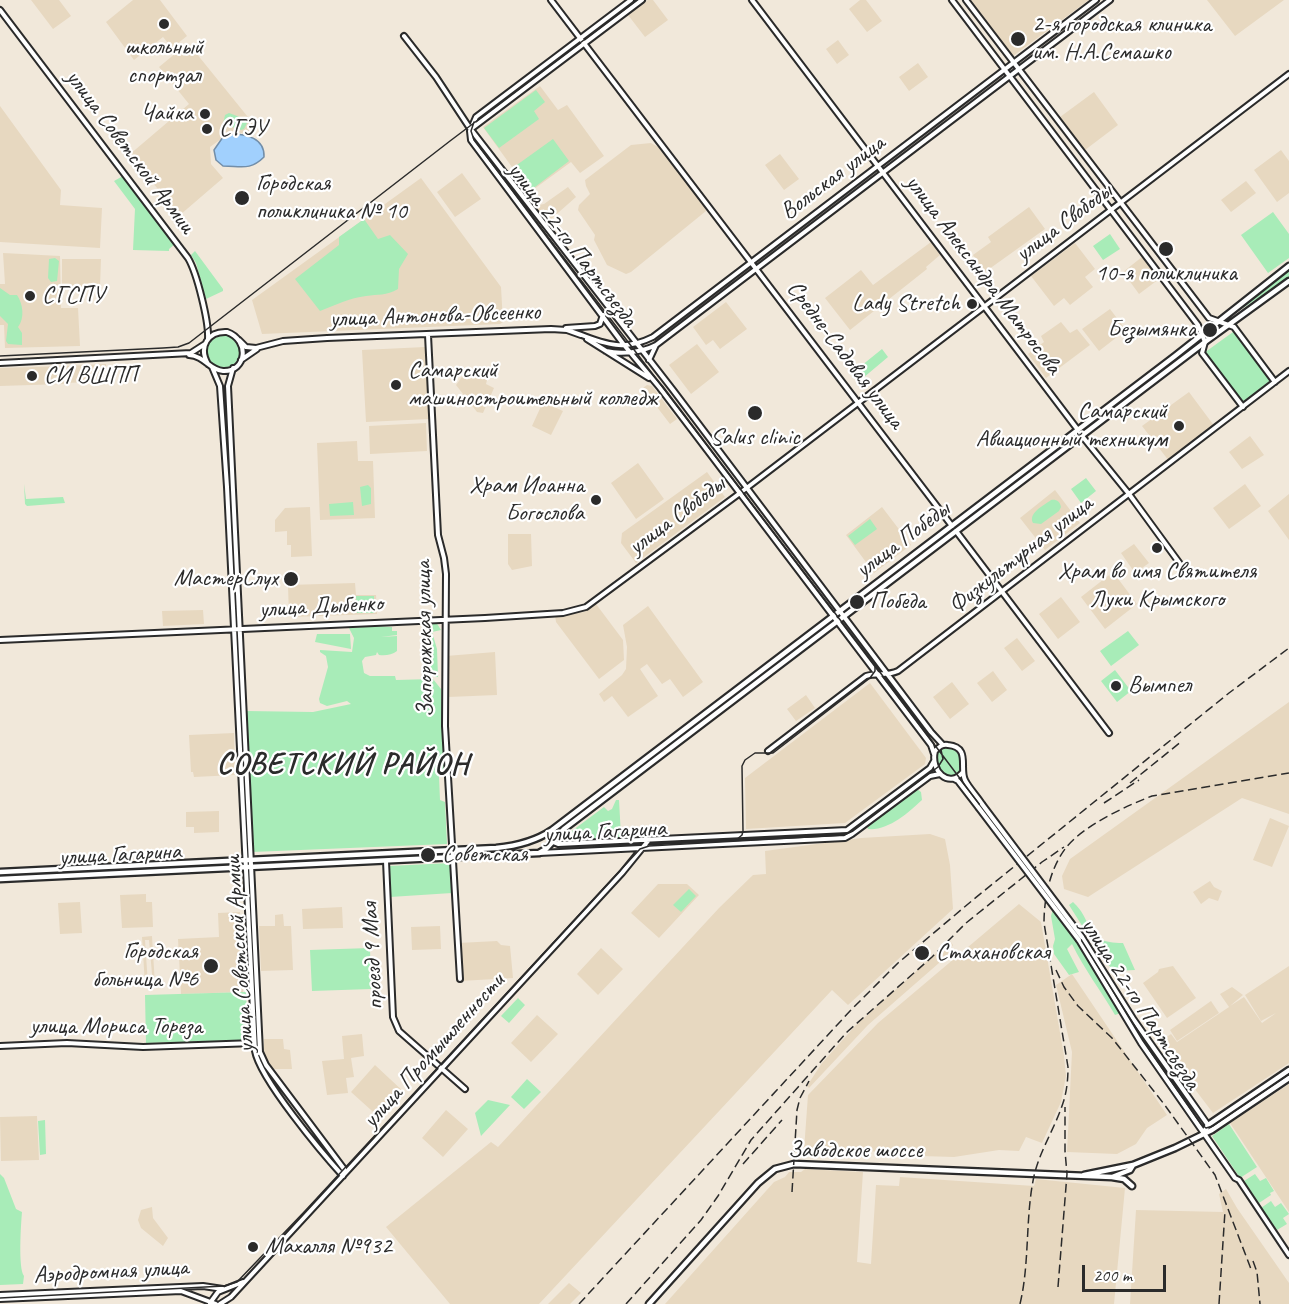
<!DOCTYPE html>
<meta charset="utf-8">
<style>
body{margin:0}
#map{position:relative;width:1289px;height:1304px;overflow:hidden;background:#f1e8da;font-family:Caveat,sans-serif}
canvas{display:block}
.scale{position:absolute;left:1082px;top:1265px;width:84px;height:27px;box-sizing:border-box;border:3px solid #2b2b2b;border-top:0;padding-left:8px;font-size:18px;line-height:21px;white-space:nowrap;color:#2b2b2b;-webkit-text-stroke:4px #fff;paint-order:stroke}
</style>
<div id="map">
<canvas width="1289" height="1304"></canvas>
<div class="scale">200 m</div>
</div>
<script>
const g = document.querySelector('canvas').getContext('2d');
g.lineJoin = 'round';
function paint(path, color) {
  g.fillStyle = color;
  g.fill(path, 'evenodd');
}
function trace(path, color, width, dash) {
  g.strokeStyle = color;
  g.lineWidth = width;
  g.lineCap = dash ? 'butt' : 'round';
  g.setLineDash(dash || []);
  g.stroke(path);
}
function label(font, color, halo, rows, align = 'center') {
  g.font = font + ' Caveat,sans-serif';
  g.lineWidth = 4.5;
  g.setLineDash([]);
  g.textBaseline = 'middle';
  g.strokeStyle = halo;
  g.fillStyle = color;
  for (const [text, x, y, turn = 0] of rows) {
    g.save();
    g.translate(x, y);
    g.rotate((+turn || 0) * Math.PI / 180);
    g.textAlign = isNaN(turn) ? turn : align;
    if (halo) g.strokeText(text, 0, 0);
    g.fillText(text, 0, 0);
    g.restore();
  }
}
const built = new Path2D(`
 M31,0H59L71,16L53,29Z
 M133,0H160L187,36L172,48L163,37L134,60L106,22Z
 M648,0H653L668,20L645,37L628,15Z
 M860,0H866L882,21L867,32L849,9Z
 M971,0H1089L1013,56Z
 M1207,0H1284L1235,36Z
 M838,40L849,55L837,64L826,49Z
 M188,43L256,127L246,134L232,131L210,147L211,164L223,178L180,215L129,155L189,104L159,67Z
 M918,63L928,77L909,91L899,77Z
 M540,86L558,110L567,105L604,156L580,173L571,162L530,192L483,127Z
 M1094,92L1118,125L1085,150L1060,117Z
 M0,106L61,190L60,205L102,208L100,248L0,242Z
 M651,143L658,147L682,176L702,202L706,211L631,272L626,274L607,265L594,240L595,235L578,210L579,205L590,194L586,186L585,180L631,145Z
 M1281,150L1289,161V193L1277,202L1254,170Z
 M780,154L799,179L784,190L765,165Z
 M462,173L481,199L455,217L437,192Z
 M421,178L501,287L503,322L500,324L262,334L252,300Z
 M1246,181L1256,193L1231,212L1221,200Z
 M568,187L576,197L550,220L548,225L534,206L544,204Z
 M1029,207L1045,229L985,272L973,255L991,242L988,237Z
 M931,242L940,255L926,267L927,269L850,330L825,298L861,270L873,285Z
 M1075,243L1095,269L1085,277L1093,287L1070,305L1064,298L1054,306L1031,276Z
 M3,253L60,256L61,308H78L80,346L5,348L4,325H0V284H5Z
 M1142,257L1159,279L1139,294L1123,272Z
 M62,259H101L100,287H62Z
 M726,302L747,329L720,349L713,340L706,345L693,327Z
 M1110,309L1126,330L1099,351L1082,329Z
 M1061,322L1070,333L1077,329L1090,345L1046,378L1028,354L1044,342L1041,336Z
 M697,344L719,372L691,394L669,365Z
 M425,347L429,419L366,422L362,350Z
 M106,364V381L67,383L66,366Z
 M63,366L64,384L0,386V368Z
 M467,370L487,380L486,384L494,388L483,413L477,412L456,385Z
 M647,385L652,386L677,419L670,424L647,394L644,395L640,390Z
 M1189,392L1215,427L1169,461L1142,426Z
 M543,402L563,411L551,435L532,426Z
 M426,423L427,451L370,454L369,426Z
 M1250,436L1264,455L1242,469L1229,452Z
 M357,441L358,461H373L375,518L320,520L317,443Z
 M638,463L664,499L636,519L611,483Z
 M707,472L725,497L636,563L621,543L622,533Z
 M1245,484L1261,506L1229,529L1213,508Z
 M1055,490L1080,523L1045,550L1020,518Z
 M1289,494V540L1268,511Z
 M310,507L312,556L291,557V545H287V531L275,532V520L285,508Z
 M882,507L911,545L874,573L846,535Z
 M508,534H531L532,566L512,570L508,564Z
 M1134,544L1149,563L1135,573L1121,553Z
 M1113,572L1137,604L1105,629L1081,597Z
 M355,583L356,595H376L377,614L289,617L288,585Z
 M1061,597L1080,622L1058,639L1039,614Z
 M596,604L623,640L624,660L599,679L556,622L555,615L584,612Z
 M648,606L703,682L683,697L670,679L662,684L647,664L640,669L658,696L628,717L612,696L604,702L599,694L622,675L626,669L627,647L623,625Z
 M203,610L204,624L163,626L162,611Z
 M1017,638L1035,661L1022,671L1004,648Z
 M495,652L497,695L448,697L446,656Z
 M993,671L1007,690L992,702L977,683Z
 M952,682L969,704L950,719L933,697Z
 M870,683L926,758L925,764L845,823L746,829L745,778Z
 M806,695L815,708L796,721L787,709Z
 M1289,702V814L1242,798L1088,897L1064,889L1062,876L1070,859Z
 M234,733L235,775L194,777L193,772H191L189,735Z
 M219,811V832L194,833V827H186V812Z
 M1270,818L1289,826L1272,867L1253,860Z
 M930,834L945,839L950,865L953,909L848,1005L832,990L539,1304H450L386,1227L491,1142L498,1147L719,908L753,875L766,874L765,851L861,838Z
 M1210,881L1214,887L1222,891L1218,901L1209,898L1201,904L1193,892Z
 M658,884H687L699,895L659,938L631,913Z
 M146,894V902H152L153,927L122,928L120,895Z
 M80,902L82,933L60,934L58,903Z
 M1019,904L1041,922L1064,1056L1066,1076L1061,1102L1042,1143L1026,1137L1019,1151L999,1150L954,1157L921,1156L905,1152L804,1150L808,1095L878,1023Z
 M342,907L343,928L303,929L302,909Z
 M240,912L243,992L181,994L178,939L219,937L218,913Z
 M283,914L284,926H291L293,970L261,971L259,926H275V915Z
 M440,926L441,949L412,950L411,927Z
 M152,936L155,985H153L149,940H145L148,985H145L142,937Z
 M497,941L501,945L510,946L513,978L460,981L458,943Z
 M950,941L953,945L947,956L868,1025L809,1088L807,1086L822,1063L856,1025Z
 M601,948L623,969L598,995L577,974Z
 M1173,966L1196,998L1167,1018L1143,983L1158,972L1159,969Z
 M1289,966V1063L1213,1113L1159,1042L1171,1034L1177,1042L1229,1007L1220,994L1232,987L1243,995L1230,1006L1244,997L1262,1023L1276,1013L1261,1021L1245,995Z
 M1072,974L1167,1115L1147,1128L1136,1144L1117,1154L1067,1152L1072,1052L1056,985Z
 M1211,1001L1219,1013L1177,1041L1170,1030Z
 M537,1015L558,1034L531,1062L511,1043Z
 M362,1034L364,1056L351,1058L354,1077L346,1078L348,1093L327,1095L322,1061L344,1059L342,1036Z
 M264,1039H283L284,1049L290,1050L292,1069H272L264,1053Z
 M375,1065L405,1093L381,1119L351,1092Z
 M1289,1084V1212L1230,1123Z
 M446,1110L468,1129L443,1157L422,1138Z
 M37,1116L39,1160L1,1161L0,1117Z
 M805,1169L863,1172L857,1262L871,1264L876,1185L899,1186L900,1177L1034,1186L1036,1179L1125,1188L1114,1304H665L774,1182L785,1177L789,1172H801Z
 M1226,1189L1237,1208L1289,1283V1304H1130L1136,1210L1223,1212L1219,1194Z
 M152,1207L153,1218L168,1238L163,1246L141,1228L138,1220L141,1210Z
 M569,1283L581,1293L570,1304H548Z`);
const green = new Path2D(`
 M536,90L545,102L534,111L539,119L499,148L484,128Z
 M229,113L245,119L247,123L244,129L241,130L223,124L225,115Z
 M553,139L569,161L531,190L514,167Z
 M123,176L175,244L169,249V251L133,250L135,209L114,181Z
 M1273,212L1289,234V258L1268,273L1241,235Z
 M364,219L378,239L390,235L408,254L399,269L398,289C386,296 378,294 366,296C350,298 335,305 320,311L295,279L339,245V237Z
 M1110,234L1120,249L1103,260L1093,246Z
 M195,251L223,289V291L206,299L196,263L191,255Z
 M55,258L59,261L57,281L51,282L48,278L49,259Z
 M1289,269V279L1235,313V312Z
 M0,288L10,295H17C23,304 25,318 18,327L22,333V345L8,344L6,341L8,324L0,316Z
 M1233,332L1271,380L1242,403L1204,353Z
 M206 351a17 17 0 1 1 34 0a17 17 0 1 1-34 0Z
 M882,349L888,357L863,378L856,370Z
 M1086,478L1096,491L1081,503L1071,489Z
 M24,484L26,499L63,497L65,503L27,506L25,504Z
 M368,485L371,488V504L362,506L360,487Z
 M1051,500C1056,499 1060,501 1061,507L1059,511L1041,524L1033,523C1028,513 1043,506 1051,500Z
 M353,502L354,515L330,516L329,504Z
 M870,519L877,529L855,545L848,536Z
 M356,596H374V613H357Z
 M430,622H436L441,630L432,632L437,649L438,677H435L430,666V646H425L423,642L426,640L428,634L425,625Z
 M376,626L392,627V631H397V635L381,637L397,636V651C392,655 385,656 379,655L377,652L376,655L365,657L362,661L364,673L370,676H395L396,680L433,679L441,689L444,772L439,776L440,800L445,802L447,844L252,852L246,711L313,712L351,704L347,701L327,706L320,703L319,699L328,667L326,656L320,652V650L352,652L354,638L349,628Z
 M1128,631L1139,645L1111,666L1100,651Z
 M317,634H350L351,649L315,642Z
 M1115,670L1131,691L1117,702L1101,681Z
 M947,746L953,748L962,758L961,772L956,776C941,776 935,766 937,753L941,748Z
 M917,789L921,792L922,800C908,813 888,831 868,829L867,826Z
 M616,800H619L621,836L617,840L561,842V839L604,807L608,811L612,809Z
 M447,853V855L256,865V862Z
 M451,863L452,893L390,897L389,866Z
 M109,870V871L0,877V875Z
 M689,889L696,896L681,912L673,905Z
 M1073,902C1095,922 1082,943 1123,943L1135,970L1115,971L1105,962L1069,905Z
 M1053,909L1076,937L1121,1013L1115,1015C1101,991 1084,969 1072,944L1067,949L1079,972L1069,975L1054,954L1053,946L1055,939L1051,916Z
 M370,948L371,989L312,991L310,950Z
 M246,992L248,1040L146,1043L145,995Z
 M518,998L525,1005L509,1023L501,1016Z
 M527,1079L541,1092L524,1109L511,1097Z
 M488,1100L510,1105L481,1136L475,1113Z
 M45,1120L46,1154L40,1155L38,1121Z
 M1229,1124L1257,1167L1240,1178L1212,1136Z
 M0,1174L4,1178L16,1209L22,1212C21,1224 18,1268 24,1276L23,1284L0,1285Z
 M1255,1174L1260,1181L1266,1178L1274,1191L1270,1193L1271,1195L1259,1203L1244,1181Z
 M1271,1201L1275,1207L1281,1203L1289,1214L1283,1218L1287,1224L1277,1230L1261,1208Z`);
const water = new Path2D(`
 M231,134C246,134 265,138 264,157C250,171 241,166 223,166L216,160L214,150L223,137Z`);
const secondary = new Path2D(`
 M551,0L952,526
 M631,0L476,117L470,131L471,140L624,345L660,388L931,745L934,754
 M752,0L1078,430
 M952,0L1198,325L1205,342L1202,353L1243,407
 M966,0L1209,318L1234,327L1275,382
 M0,10L188,258C197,273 209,322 208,339
 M404,36L436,77L469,127L673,390L931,732L943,745
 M471,129L642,0
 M566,328L595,326L600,324L603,315
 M579,334C607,345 625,351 653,337L1096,0
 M428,335L438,535L444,558L446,574L445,726L460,979
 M587,339L649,378
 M239,340L246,347L256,348L283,341L327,338L551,329L567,330L581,335
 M606,351C622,355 642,352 656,345L1110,0
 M189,355C205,356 209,370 223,371C247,372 250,340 227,332C208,331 198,347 208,364
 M241,360L257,349
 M649,360L656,345
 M0,363L191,353L205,344
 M212,367L220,386L227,487L255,1051C260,1079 322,1153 343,1176
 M233,368L228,386L260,1052L266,1065L344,1169L343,1176
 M1082,436L1129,494L1186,572
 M956,531L1109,733
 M0,640L485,618L563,613L586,607L740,493L1289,74
 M768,751L866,676C877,673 887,676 898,671L1289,371
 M963,772C949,789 930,771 935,751C939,747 942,744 948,745C971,747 959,768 965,780C969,788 977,796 982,804
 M954,779L958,781L978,807
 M553,842L558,844L847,830L930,768L934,761
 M539,853L845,838L852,834L930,776L940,774
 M386,861L393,1017L399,1031L465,1089
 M1082,937L1134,1020L1208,1125
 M1079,940L1141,1043L1235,1178L1239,1180L1289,1255
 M0,1046L67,1043L143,1047L254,1043
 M0,1295L203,1286L223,1289
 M0,1299L181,1291L216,1304
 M210,1303L218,1292L243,1282
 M220,1304L231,1297L622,873L648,841`);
const primary = new Path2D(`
 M0,872L496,848C516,846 536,841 552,830L1175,356L1289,266
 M0,879L539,853L546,849L564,829L1205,342L1289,281
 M1204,1132L1208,1125L1289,1070
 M1084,1175L1133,1165L1175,1148L1212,1130L1289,1078
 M1112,1177L1124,1179L1132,1186
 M649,1304L758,1183L775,1169L794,1164L1112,1177L1130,1170L1133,1165`);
const tram = new Path2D(`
 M474,122L471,131L474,140L870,659L1059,910L1080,938L1151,1052L1201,1124L1206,1128L1213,1126L1289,1074
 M0,356L163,348L178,347L189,343L450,141L637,0
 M735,841L742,835L743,831L742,766L745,760L755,753H773L870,678L875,671V663
 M0,1298L224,1286L237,1282L305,1211L640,849L649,846L844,835L853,831L938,767L943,759L941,750`);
const rail = new Path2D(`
 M1130,783L1182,741
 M1104,803L1139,780
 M1056,970L1064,987L1078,1006L1112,1038L1164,1104L1215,1175L1251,1269
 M743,1164L782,1120
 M792,1192L797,1110L800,1098L809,1081
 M1253,1261L1257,1272L1260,1304
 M1058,1287L1067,1174L1065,1151V1107
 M579,1304L850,1011L898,963L974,899L1229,693L1289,648
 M626,1304L701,1220L718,1196L751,1140L847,1032L932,957L966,923L1042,862L1064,847
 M1020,1304C1030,1262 1025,1218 1034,1176C1040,1150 1055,1128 1063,1103C1067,1091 1068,1079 1068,1067L1044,923C1044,898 1050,869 1065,849C1082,826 1126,806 1152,796L1289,773
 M1219,1304L1225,1211`);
const secondaryBridge = new Path2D(`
 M982,804L1082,937
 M978,807L1079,940`);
const markers = [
 [164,24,6,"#2b2b2b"],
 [1018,39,8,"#2b2b2b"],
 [205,114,6,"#2b2b2b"],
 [207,129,6,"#2b2b2b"],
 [242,198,8,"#2b2b2b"],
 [1166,249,8,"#2b2b2b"],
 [30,296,6,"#2b2b2b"],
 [972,304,6,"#2b2b2b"],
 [1210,330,8,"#2b2b2b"],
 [32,376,6,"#2b2b2b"],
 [396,385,6,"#2b2b2b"],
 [755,413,8,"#2b2b2b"],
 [1179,426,6,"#2b2b2b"],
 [596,500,6,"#2b2b2b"],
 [1157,548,6,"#2b2b2b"],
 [291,579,8,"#2b2b2b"],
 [857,602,8,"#2b2b2b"],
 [1116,686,6,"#2b2b2b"],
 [428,855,8,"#2b2b2b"],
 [922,953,8,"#2b2b2b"],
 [211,966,8,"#2b2b2b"],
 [253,1247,6,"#2b2b2b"]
];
const poiNames = [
 ["2-я городская клиника",1032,25],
 ["им. Н.А.Семашко",1032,53],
 ["школьный",164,48,"center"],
 ["спортзал",164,76,"center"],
 ["Чайка",193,114,"right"],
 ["СГЭУ",219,129],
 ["Городская",256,184],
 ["поликлиника № 10",256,212],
 ["10-я поликлиника",1166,274,"center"],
 ["СГСПУ",42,296],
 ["Lady Stretch",960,304,"right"],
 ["Безымянка",1196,330,"right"],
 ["Самарский",408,371],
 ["машиностроительный колледж",408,399],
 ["СИ ВШПП",44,376],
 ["Самарский",1167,412,"right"],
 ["Авиационный техникум",1167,440,"right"],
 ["Salus clinic",755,438,"center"],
 ["Храм Иоанна",584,486,"right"],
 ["Богослова",584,514,"right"],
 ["Храм во имя Святителя",1157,572,"center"],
 ["Луки Крымского",1157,600,"center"],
 ["МастерСлух",278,579,"right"],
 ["Победа",870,602],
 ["Вымпел",1128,686],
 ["Советская",442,855],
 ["Городская",198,952,"right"],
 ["больница №6",198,980,"right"],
 ["Стахановская",936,953],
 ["Махалля №932",265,1247]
];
const streetNames = [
 ["улица Советской Армии",130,152,53],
 ["Вольская улица",833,178,-37],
 ["улица Свободы",1064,223,-37],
 ["улица 22-го Партсъезда",572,245,53],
 ["улица Александра Матросова",983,275,53],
 ["улица Антонова-Овсеенко",435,316,-2],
 ["Средне-Садовая улица",845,355,53],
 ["улица Свободы",677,516,-37],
 ["улица Победы",903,540,-37],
 ["Физкультурная улица",1021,555,-38],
 ["улица Дыбенко",321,607,-3],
 ["Запорожская улица",425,639,-91],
 ["улица Гагарина",605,832,-3],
 ["улица Гагарина",120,855,-3],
 ["улица Советской Армии",240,954,-94],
 ["проезд 9 Мая",373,956,-93],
 ["улица 22-го Партсъезда",1140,1004,57],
 ["улица Мориса Тореза",116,1027],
 ["улица Промышленности",434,1051,-48],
 ["Заводское шоссе",855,1151],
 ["Аэродромная улица",111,1272,-3]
];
const districtNames = [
 ["СОВЕТСКИЙ РАЙОН",343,765]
];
paint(built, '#e7d8c0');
paint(green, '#a8ecb8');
paint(water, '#a1d0fd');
trace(water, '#728ea9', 1.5);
trace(secondary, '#2b2b2b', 8);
trace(primary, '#2b2b2b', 9);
trace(secondary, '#fff', 4);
trace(primary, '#fff', 4.5);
trace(tram, '#2b2b2b', 1.5);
trace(rail, '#2b2b2b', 1.5, [9, 4.5]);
trace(secondaryBridge, '#2b2b2b', 8, []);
trace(secondaryBridge, '#fff', 4);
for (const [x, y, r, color] of markers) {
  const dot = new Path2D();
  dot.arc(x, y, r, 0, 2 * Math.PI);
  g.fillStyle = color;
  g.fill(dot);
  trace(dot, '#fff', 2);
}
label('24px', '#2b2b2b', '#fff', poiNames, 'left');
label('24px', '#2b2b2b', '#fff', streetNames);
g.letterSpacing = '1.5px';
label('bold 30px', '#2b2b2b', '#fff', districtNames);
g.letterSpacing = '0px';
</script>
